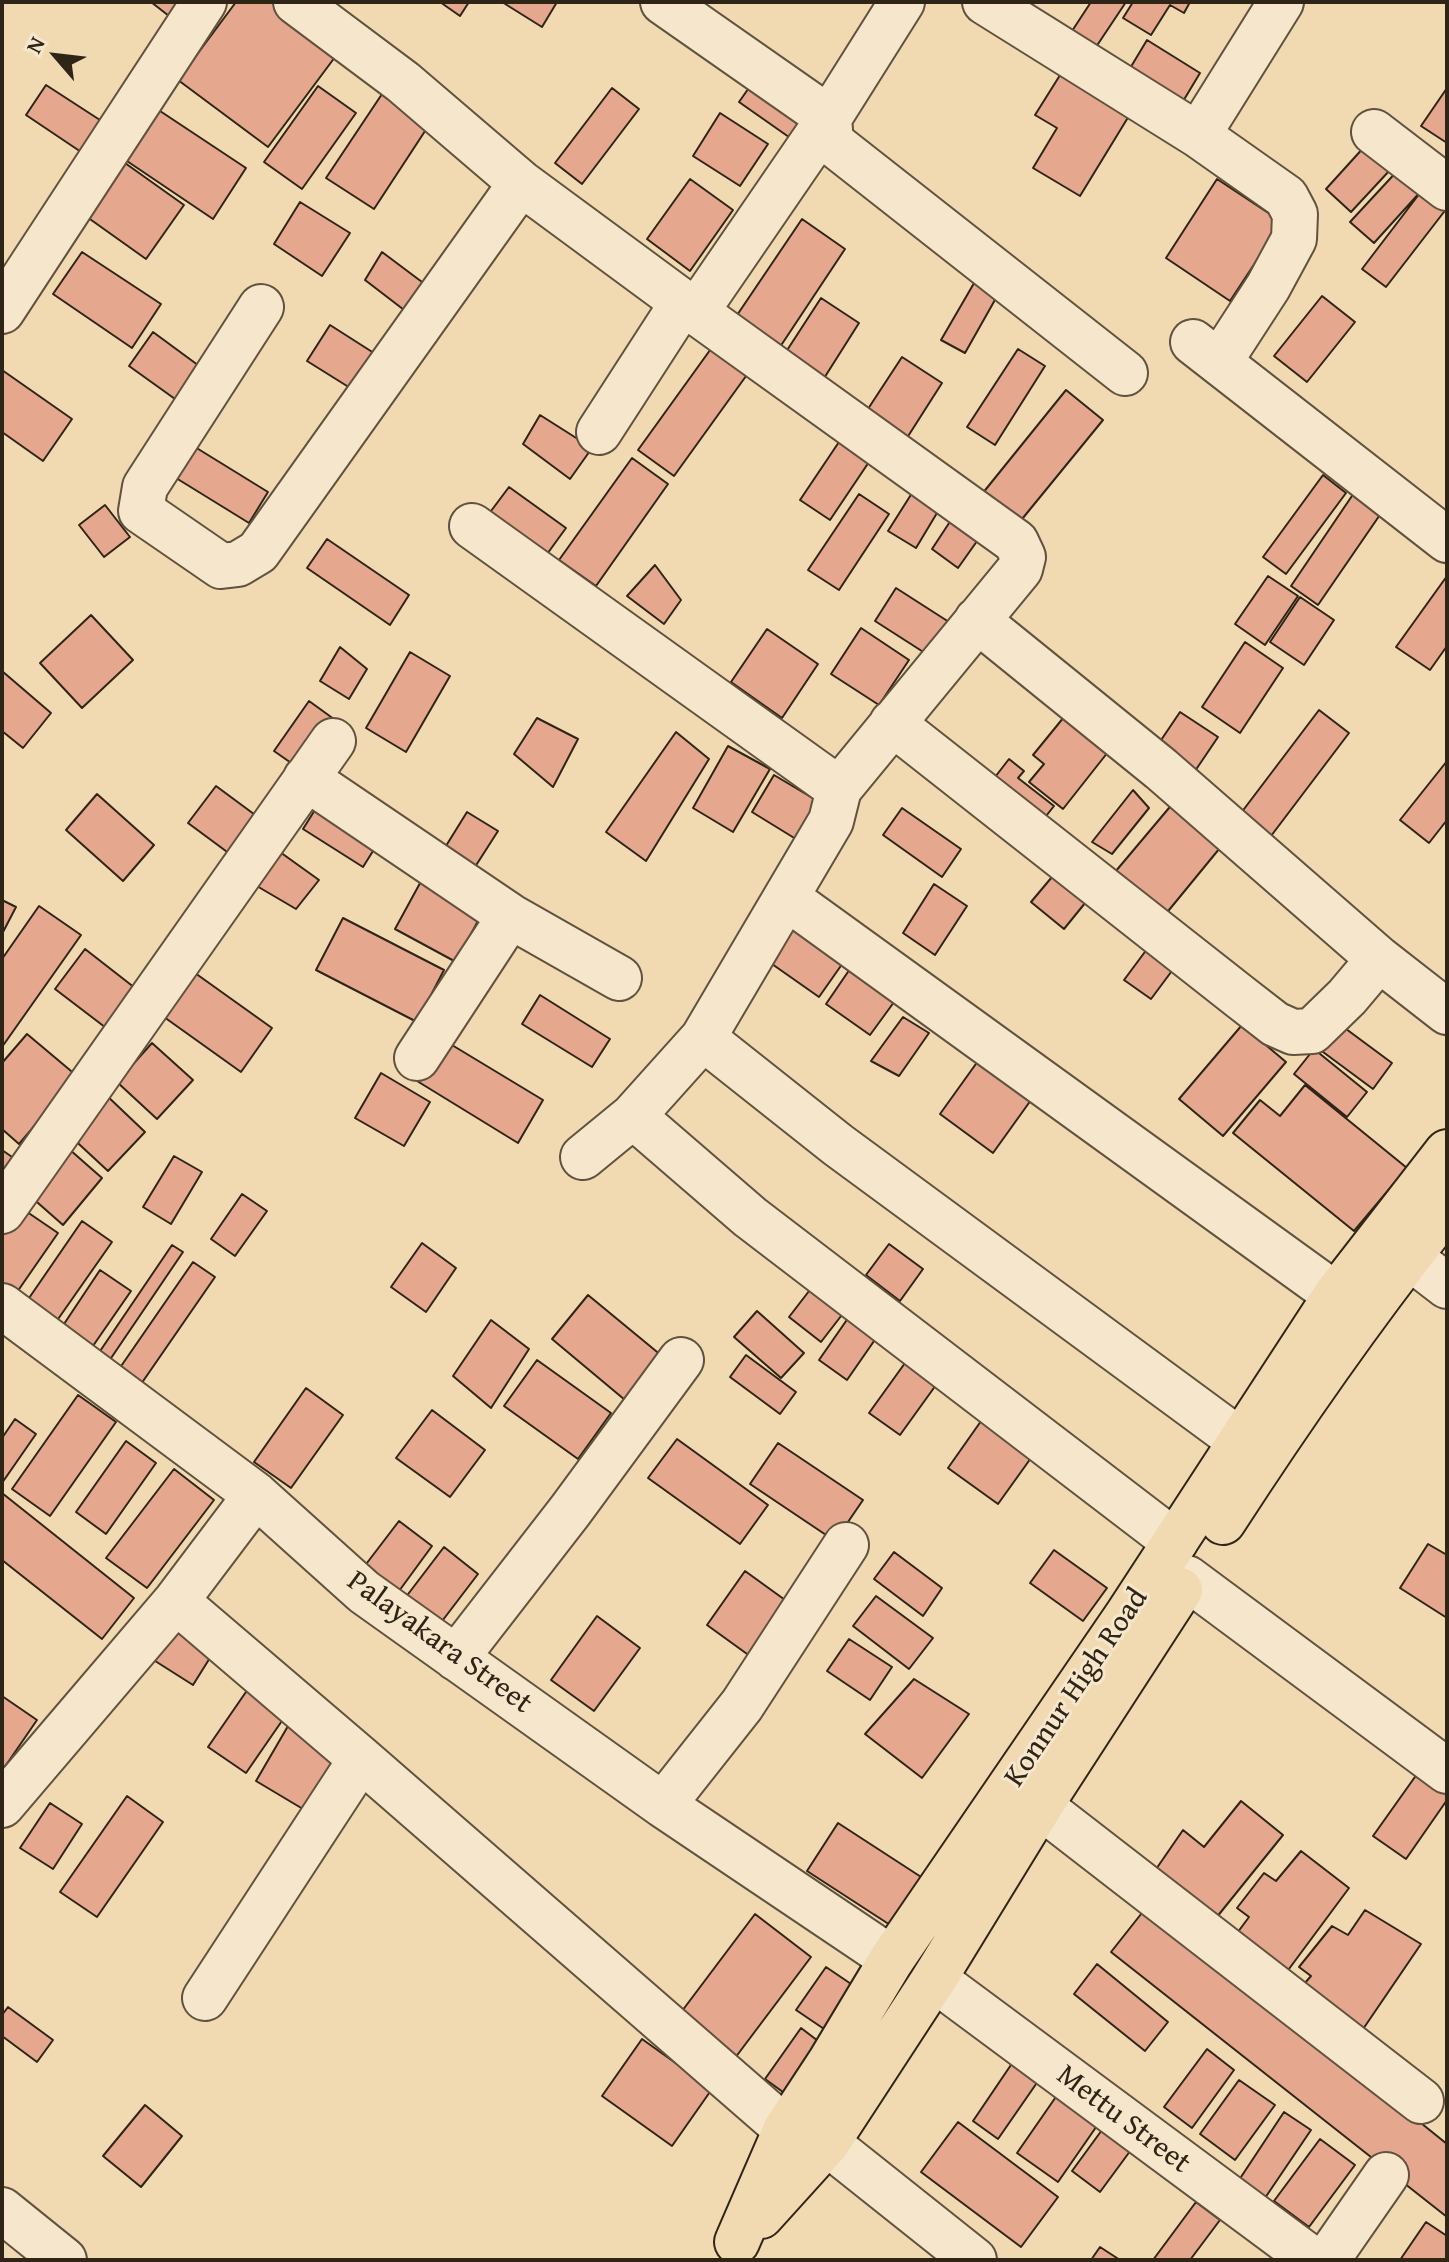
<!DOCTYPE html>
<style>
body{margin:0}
#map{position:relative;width:1449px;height:2262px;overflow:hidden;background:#f1d9b1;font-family:"Gentium Book Plus",serif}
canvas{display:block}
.frame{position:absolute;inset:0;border:4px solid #2f2517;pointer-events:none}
.north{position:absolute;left:16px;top:16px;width:80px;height:80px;-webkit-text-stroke:6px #f6e6cc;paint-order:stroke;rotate:298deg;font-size:22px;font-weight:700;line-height:32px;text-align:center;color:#2f2517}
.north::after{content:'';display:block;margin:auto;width:28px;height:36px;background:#2f2517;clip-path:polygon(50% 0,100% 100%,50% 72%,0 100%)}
</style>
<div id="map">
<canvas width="1449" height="2262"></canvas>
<div class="frame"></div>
<div class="north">N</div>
</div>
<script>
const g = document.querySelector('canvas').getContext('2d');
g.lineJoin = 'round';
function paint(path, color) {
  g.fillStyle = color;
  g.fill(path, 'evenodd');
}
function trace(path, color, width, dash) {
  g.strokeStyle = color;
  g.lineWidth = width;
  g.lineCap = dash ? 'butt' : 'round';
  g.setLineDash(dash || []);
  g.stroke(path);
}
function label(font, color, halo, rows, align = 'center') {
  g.font = font + ' "Gentium Book Plus",serif';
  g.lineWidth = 6;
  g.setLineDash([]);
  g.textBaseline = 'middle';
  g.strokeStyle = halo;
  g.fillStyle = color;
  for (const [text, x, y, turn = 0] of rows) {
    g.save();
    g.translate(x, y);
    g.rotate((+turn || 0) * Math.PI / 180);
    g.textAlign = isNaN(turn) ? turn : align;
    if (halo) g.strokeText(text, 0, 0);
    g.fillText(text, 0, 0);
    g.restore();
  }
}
const building = new Path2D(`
 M151,2H181L169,16Z
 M236,2H278L341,49L268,147L178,80Z
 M440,2H469L460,16Z
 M502,2H557L542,27Z
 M1091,2H1126L1096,47L1072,31Z
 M1133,2H1190L1184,13L1170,5L1151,35L1123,18Z
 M1147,40L1200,73L1176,113L1123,80Z
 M1067,64L1135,106L1080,196L1033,168L1057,128L1035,115Z
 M760,72L817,111L796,142L739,102Z
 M46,85L120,133L99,164L26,115Z
 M318,86L356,113L302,189L264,162Z
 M612,88L639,109L582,184L555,163Z
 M1447,88V143L1421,126Z
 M382,94L429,125L374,209L326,178Z
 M154,107L246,168L213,219L121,157Z
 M720,113L768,144L740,186L693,156Z
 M1365,146L1390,170L1351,212L1326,189Z
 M125,163L184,205L146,259L87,217Z
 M1400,168L1423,189L1374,243L1350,222Z
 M690,179L733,210L690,271L647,239Z
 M1217,179L1282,222L1230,301L1166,258Z
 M1423,189L1447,208L1386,287L1362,269Z
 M300,202L350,233L322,276L274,244Z
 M802,219L845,249L774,356L729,327Z
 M82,252L161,304L132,348L53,294Z
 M382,252L426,285L408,313L365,280Z
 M977,278L1000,291L965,353L941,340Z
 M1322,296L1355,322L1307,382L1274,356Z
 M821,298L859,323L821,383L782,358Z
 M330,325L377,355L355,391L307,361Z
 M153,332L206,371L182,404L129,366Z
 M718,339L754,365L674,476L638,450Z
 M1018,349L1045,366L995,445L967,427Z
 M902,357L942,383L905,441L864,415Z
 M2,370L72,419L43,461L2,432Z
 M1066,390L1103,420L1018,524L982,494Z
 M540,415L592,448L570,479L523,444Z
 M845,433L875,453L830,520L800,500Z
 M195,447L268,492L249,523L176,478Z
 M632,458L668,484L596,586L559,560Z
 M1323,475L1346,493L1286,574L1263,557Z
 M919,482L946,498L916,548L888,531Z
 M509,487L566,528L542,561L485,519Z
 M1358,487L1386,506L1318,605L1291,586Z
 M859,494L889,514L839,590L808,570Z
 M105,505L130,537L104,557L79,525Z
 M959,508L987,527L958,568L932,549Z
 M327,539L409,595L390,625L307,568Z
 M655,565L681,600L664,624L627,596Z
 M1268,576L1298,596L1265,645L1235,624Z
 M1447,576V646L1430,670L1396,647Z
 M896,588L949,622L928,655L875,621Z
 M1300,597L1334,620L1304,665L1270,642Z
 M91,615L133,660L82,708L40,663Z
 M861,628L909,660L879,705L831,674Z
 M767,629L818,664L782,718L731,682Z
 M1245,642L1283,668L1240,733L1202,707Z
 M340,647L367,669L349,699L320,681Z
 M410,652L450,676L406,752L366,728Z
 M2,671L51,713L23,748L2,731Z
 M309,701L338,722L304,772L274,751Z
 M1319,710L1349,733L1271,836L1241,813Z
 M1180,712L1218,737L1191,777L1153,752Z
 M1064,717L1108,752L1063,809L1029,782L1044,764L1033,755Z
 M537,718L578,739L553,787L514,754Z
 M676,732L709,759L646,861L606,832Z
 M728,746L770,769L733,832L693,808Z
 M1009,759L1024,771L1018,778L1054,806L1035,830L985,790Z
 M1447,761V820L1429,843L1400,820Z
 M774,775L826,806L804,844L752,812Z
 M216,786L266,823L238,860L188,823Z
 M1133,790L1149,808L1112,854L1092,842Z
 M97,794L154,845L123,881L66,830Z
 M323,797L383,835L363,867L303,829Z
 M1174,802L1224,843L1160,921L1110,878Z
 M902,808L961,849L942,877L883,835Z
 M467,812L498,831L466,881L436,862Z
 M273,847L319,880L296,909L250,882Z
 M1062,865L1094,892L1064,929L1031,902Z
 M425,874L486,906L456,962L395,929Z
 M934,884L967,906L935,955L903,933Z
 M2,900L16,907L2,934Z
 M39,906L81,935L2,1047V959Z
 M343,918L444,970L417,1022L316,970Z
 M788,920L845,960L819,997L762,957Z
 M1156,937L1183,956L1151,999L1124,980Z
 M85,949L144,995L114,1034L55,989Z
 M852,966L897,998L870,1035L826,1004Z
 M195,973L272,1028L241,1072L164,1017Z
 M540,995L610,1039L592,1067L522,1024Z
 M903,1017L929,1033L899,1076L871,1061Z
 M1338,1023L1392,1063L1373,1089L1319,1049Z
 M1242,1025L1286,1062L1223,1136L1179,1099Z
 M27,1034L77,1076L19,1144L2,1129V1063Z
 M442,1039L543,1100L518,1143L417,1081Z
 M152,1043L193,1080L157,1119L117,1082Z
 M1314,1049L1367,1092L1347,1117L1294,1074Z
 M978,1061L1031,1100L993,1153L940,1114Z
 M381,1073L430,1102L404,1146L355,1118Z
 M1305,1085L1407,1168L1354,1231L1233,1133L1260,1100L1280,1116Z
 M104,1093L145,1132L108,1171L67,1133Z
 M61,1142L102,1178L63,1225L21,1188Z
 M2,1150L15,1159L2,1178Z
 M174,1156L202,1172L171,1224L143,1207Z
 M242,1194L267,1211L235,1256L211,1239Z
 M11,1201L58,1233L15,1295L2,1286V1215Z
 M82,1221L112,1242L56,1322L27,1301Z
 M422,1243L456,1268L426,1312L391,1287Z
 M889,1244L923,1269L900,1301L866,1275Z
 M172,1245L183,1252L105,1367L94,1360Z
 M193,1262L215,1277L139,1387L117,1372Z
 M100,1270L131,1291L86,1356L56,1336Z
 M816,1282L848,1307L821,1342L789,1317Z
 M588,1295L662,1356L625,1400L552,1339Z
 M757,1311L804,1353L781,1378L734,1337Z
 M853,1311L881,1331L847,1380L819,1360Z
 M491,1320L529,1349L491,1408L453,1376Z
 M746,1355L796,1392L780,1414L730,1377Z
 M537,1360L611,1413L578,1459L504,1406Z
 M905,1363L936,1385L900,1435L869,1413Z
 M306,1388L343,1415L291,1488L254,1462Z
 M78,1395L116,1422L50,1516L12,1489Z
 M432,1410L485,1450L450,1497L396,1458Z
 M986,1414L1036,1451L998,1504L948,1468Z
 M15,1419L36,1434L2,1483V1438Z
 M677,1439L768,1505L740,1544L648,1478Z
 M126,1441L156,1463L106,1534L76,1512Z
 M778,1443L863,1500L835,1541L750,1484Z
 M174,1469L214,1500L147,1588L106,1558Z
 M2,1493L134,1598L102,1639L2,1560Z
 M399,1521L432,1546L391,1602L357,1576Z
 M1428,1544L1447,1555V1618L1400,1588Z
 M444,1547L478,1574L433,1633L399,1606Z
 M1054,1550L1107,1588L1083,1621L1030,1583Z
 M894,1552L942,1588L923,1616L874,1579Z
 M745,1571L792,1605L754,1659L707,1625Z
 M876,1596L933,1638L909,1669L853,1626Z
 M597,1616L640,1648L594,1711L551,1680Z
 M177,1619L218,1645L193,1685L152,1659Z
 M849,1639L892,1667L870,1700L827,1671Z
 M914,1679L969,1714L922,1778L865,1734Z
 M248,1689L286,1715L246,1773L208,1747Z
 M2,1696L37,1720L2,1771Z
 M295,1714L341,1764L313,1815L256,1781Z
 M1422,1767L1447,1784V1800L1406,1859L1373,1836Z
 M127,1796L163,1822L97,1917L60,1892Z
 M1241,1801L1283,1835L1212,1923L1152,1875L1183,1830L1204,1847Z
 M50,1803L82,1824L53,1869L20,1848Z
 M838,1823L935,1886L904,1934L807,1871Z
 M1301,1851L1349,1888L1283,1977L1232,1940L1249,1917L1237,1908L1264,1873L1276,1881Z
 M1149,1904L1447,2144V2217L1111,1952Z
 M1365,1910L1421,1944L1359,2035L1298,1991L1311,1976L1299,1967L1332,1926L1348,1935Z
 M755,1914L811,1957L732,2062L676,2019Z
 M1097,1964L1168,2022L1145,2051L1074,1994Z
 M826,1967L860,1990L830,2033L796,2010Z
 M8,2007L53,2040L37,2062L2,2036V2015Z
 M801,2028L830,2050L794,2100L765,2079Z
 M642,2039L712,2089L672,2146L602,2096Z
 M1207,2049L1234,2070L1192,2128L1164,2107Z
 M1017,2056L1043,2074L998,2139L973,2121Z
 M1239,2080L1275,2105L1235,2160L1200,2134Z
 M1060,2091L1101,2120L1058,2182L1017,2153Z
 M145,2105L182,2136L141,2187L103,2156Z
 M1284,2112L1311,2130L1265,2198L1239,2180Z
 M1110,2119L1139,2139L1100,2192L1072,2171Z
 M958,2122L1058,2197L1021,2247L921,2172Z
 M1320,2139L1355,2165L1309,2227L1274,2201Z
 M1196,2202L1220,2220L1190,2260H1153Z
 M1426,2222L1447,2236V2260H1400Z
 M1100,2247L1120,2260H1091Z`);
const minor = new Path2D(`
 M296,2L403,82L521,183L696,312L1016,542L1023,557L1020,569L839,789L831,821L703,1038L633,1116L583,1157
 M663,2L829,118L831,142L1125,373
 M985,2L1198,135L1286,197L1295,214L1294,239L1268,287L1220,361
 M1374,132L1447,188
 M1198,135L1281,2
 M261,307L145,487L141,511L221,566L238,564L258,552L521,183
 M2,311L204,2
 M696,312L829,118L902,2
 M1193,342L1447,540
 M599,432L683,302
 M472,526L839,789
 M977,620L1161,769L1379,959L1447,1012
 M892,723L1239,996L1275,1024L1293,1032L1312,1031L1347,997L1379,959
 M306,778L510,916L619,978
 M787,898L1336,1295
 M703,1038L838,1145L1239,1440
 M417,1058L510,916
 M633,1116L750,1217L1175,1542
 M2,1211L333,741
 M1408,1256L1447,1286
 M2,1306L256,1495L364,1592L663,1805L892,1959
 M1187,1578L1447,1771
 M176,1601L361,1759L786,2129
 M456,1658L570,1511L681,1360
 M2,1805L176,1601L256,1495
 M663,1805L742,1705L846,1545
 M1040,1806L1421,2101
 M934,1979L1313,2260
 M205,1998L361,1759
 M827,2143L974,2260
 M2,2210L64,2260
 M1327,2260L1386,2175`);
const major = new Path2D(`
 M1223,1522C1293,1414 1367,1308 1447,1208
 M761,2216L827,2143L934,1979L1040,1806L1180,1590
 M737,2242L786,2129L830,2062L892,1959L1126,1617L1336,1295L1447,1152`);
const streetNames = [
 ["Palayakara Street",439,1643,36],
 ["Konnur High Road",1077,1688,-56],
 ["Mettu Street",1123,2120,37]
];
paint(building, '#e5a78d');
trace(building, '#2f2517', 2);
trace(minor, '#60523e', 48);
trace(major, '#2f2517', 48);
trace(minor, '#f6e6cc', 44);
trace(major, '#f1d9b1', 44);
label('30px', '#2f2517', '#f6e6cc', streetNames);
</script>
